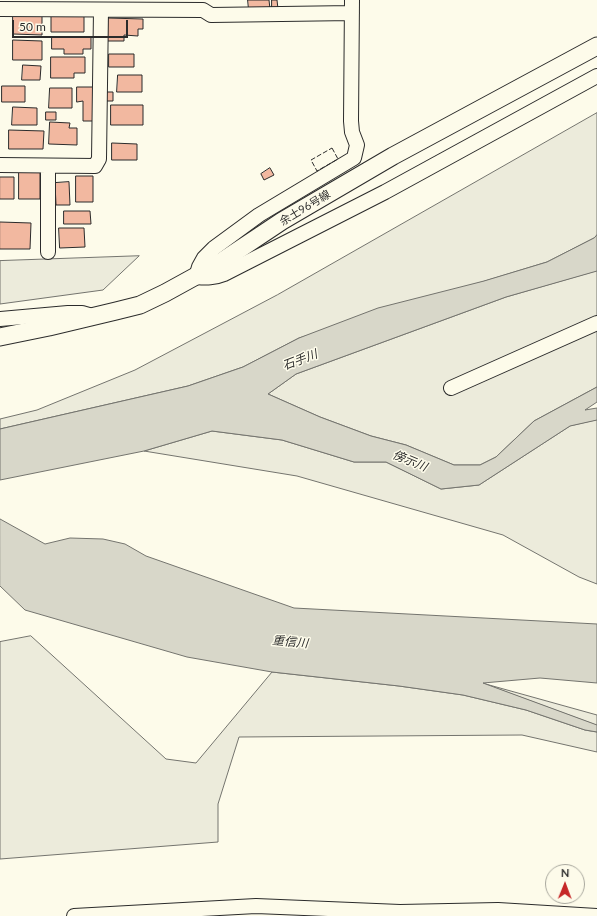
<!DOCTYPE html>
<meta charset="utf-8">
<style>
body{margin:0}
#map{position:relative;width:597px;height:916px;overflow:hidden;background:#fdfbea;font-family:Lato,sans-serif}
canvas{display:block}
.north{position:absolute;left:545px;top:864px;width:40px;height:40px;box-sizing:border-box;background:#fdfbea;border:1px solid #a9a89e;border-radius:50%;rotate:1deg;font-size:11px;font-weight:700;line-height:16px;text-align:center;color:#2b2b2b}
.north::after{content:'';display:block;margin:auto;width:14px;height:18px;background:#c62828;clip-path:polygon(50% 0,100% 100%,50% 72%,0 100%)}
.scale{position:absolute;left:12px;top:20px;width:116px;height:18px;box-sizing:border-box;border:2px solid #2b2b2b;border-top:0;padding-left:5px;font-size:12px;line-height:14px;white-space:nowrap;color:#2b2b2b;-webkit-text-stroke:3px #fdfbea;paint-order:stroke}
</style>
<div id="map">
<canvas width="597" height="916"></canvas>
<div class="north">N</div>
<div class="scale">50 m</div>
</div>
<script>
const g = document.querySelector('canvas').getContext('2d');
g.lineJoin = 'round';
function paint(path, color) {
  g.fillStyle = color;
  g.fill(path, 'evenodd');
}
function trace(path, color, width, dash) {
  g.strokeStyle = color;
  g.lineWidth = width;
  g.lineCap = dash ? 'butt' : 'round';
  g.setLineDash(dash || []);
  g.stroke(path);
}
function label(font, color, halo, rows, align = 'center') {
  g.font = font + ' Lato,"Noto Sans JP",sans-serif';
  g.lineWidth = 3;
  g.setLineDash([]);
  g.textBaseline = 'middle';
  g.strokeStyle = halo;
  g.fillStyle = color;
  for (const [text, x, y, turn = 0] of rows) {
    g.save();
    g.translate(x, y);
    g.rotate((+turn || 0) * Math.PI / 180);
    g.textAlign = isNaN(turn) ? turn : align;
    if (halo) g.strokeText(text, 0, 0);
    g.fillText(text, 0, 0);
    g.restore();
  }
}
const green = new Path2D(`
 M597,113V235L594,238L547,262L299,338L243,367L188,386L0,429V419L37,410L135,370L277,295Z
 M139,256L103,290L0,304V261Z
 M597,271V387L534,421L496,457L480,465H454L406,445L371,436L320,417L268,394L296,374L506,297Z
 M597,420V584L579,577L503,535L297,476L144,451L212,431L282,440L354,462H386L441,489L479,485L570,426Z
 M31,636L166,759L196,763L272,672L399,686L463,695L526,710L585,730L597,732V752L522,735L239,737L218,804V842L0,859V642Z
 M482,683L597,715V725Z`);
const water = new Path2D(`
 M597,235V271L506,297L296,374L268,394L320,417L371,436L406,445L454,465H480L496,457L534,421L597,387V402L585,410L597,408V420L570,426L479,485L441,489L386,462H354L282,440L212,431L144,451L0,480V429L188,386L243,367L299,338L378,308L484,281L547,262L594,238Z
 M0,519L45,544L70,538L103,539L125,544L146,556L294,608L597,624V683L540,678L483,683L597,725V732L585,730L526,710L463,695L399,686L272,672L187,657L25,610L0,586Z`);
const building = new Path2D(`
 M248,0H269L270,9L249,10Z
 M272,0H277L278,9H272Z
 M84,14V32H51V15Z
 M13,15H42V35L13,34Z
 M108,18L143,19V29H138V36L124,35V41H108Z
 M52,37H91V49H83V54H64V49H52Z
 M13,40L42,41V60H13Z
 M109,54H134V67H109Z
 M51,57H85V73H74V78H51Z
 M23,65L41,66L40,80H22Z
 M118,75H142V92H117Z
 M2,86H25V102H2Z
 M77,87H93V121H83V101L77,102Z
 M50,88H72V108H49Z
 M104,92H113V101H104Z
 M111,105H143V125H111Z
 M13,107L37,108V125H12Z
 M46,112H56V120H46Z
 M50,122L70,123L69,128H77V145L49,144Z
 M9,130L44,131L43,149H9Z
 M112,143L137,144V160H112Z
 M270,168L274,175L264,180L261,174Z
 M19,171H40V199H19Z
 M76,176H93V202H76Z
 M0,177H14V199H0Z
 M69,182L70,205H56L55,183Z
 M64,211H90L91,224H64Z
 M0,222L31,223L30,249H0Z
 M59,228H84L85,247L60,248Z`);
const minor = new Path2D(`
 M352,0L351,121L352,132L357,145L354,158L259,215L214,248L204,258L199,267L196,277C207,278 214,278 224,274L385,192L597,76
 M0,9L203,10L211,15L352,13
 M0,165L95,166L99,159L101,10
 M48,166V252
 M0,319L68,313H82L89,315
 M451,388L597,323
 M74,916L256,906L400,912L498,910L597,916`);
const tertiary = new Path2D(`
 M0,337L49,327L116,311L140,305L165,293L216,265L282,221L393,156L597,46`);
const fence = new Path2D(`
 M332,148L338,159L317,171L311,160Z`);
const streetNames = [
 ["余土96号線",305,208,-31]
];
const waterNames = [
 ["石手川",300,360,-21],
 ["傍示川",410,461,22],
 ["重信川",290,642,5]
];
paint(green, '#ecebdb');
trace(green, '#74746e', 1);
paint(water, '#d8d7c9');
trace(water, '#74746e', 1);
paint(building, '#f2b8a0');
trace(building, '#2b2b2b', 1);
trace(minor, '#2b2b2b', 16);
trace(tertiary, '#2b2b2b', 19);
trace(minor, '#fdfbea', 14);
trace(tertiary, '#fdfbea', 17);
trace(fence, '#2b2b2b', 1, [5, 2]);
label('11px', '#2b2b2b', '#fdfbea', streetNames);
label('italic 12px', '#2b2b2b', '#fdfbea', waterNames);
</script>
